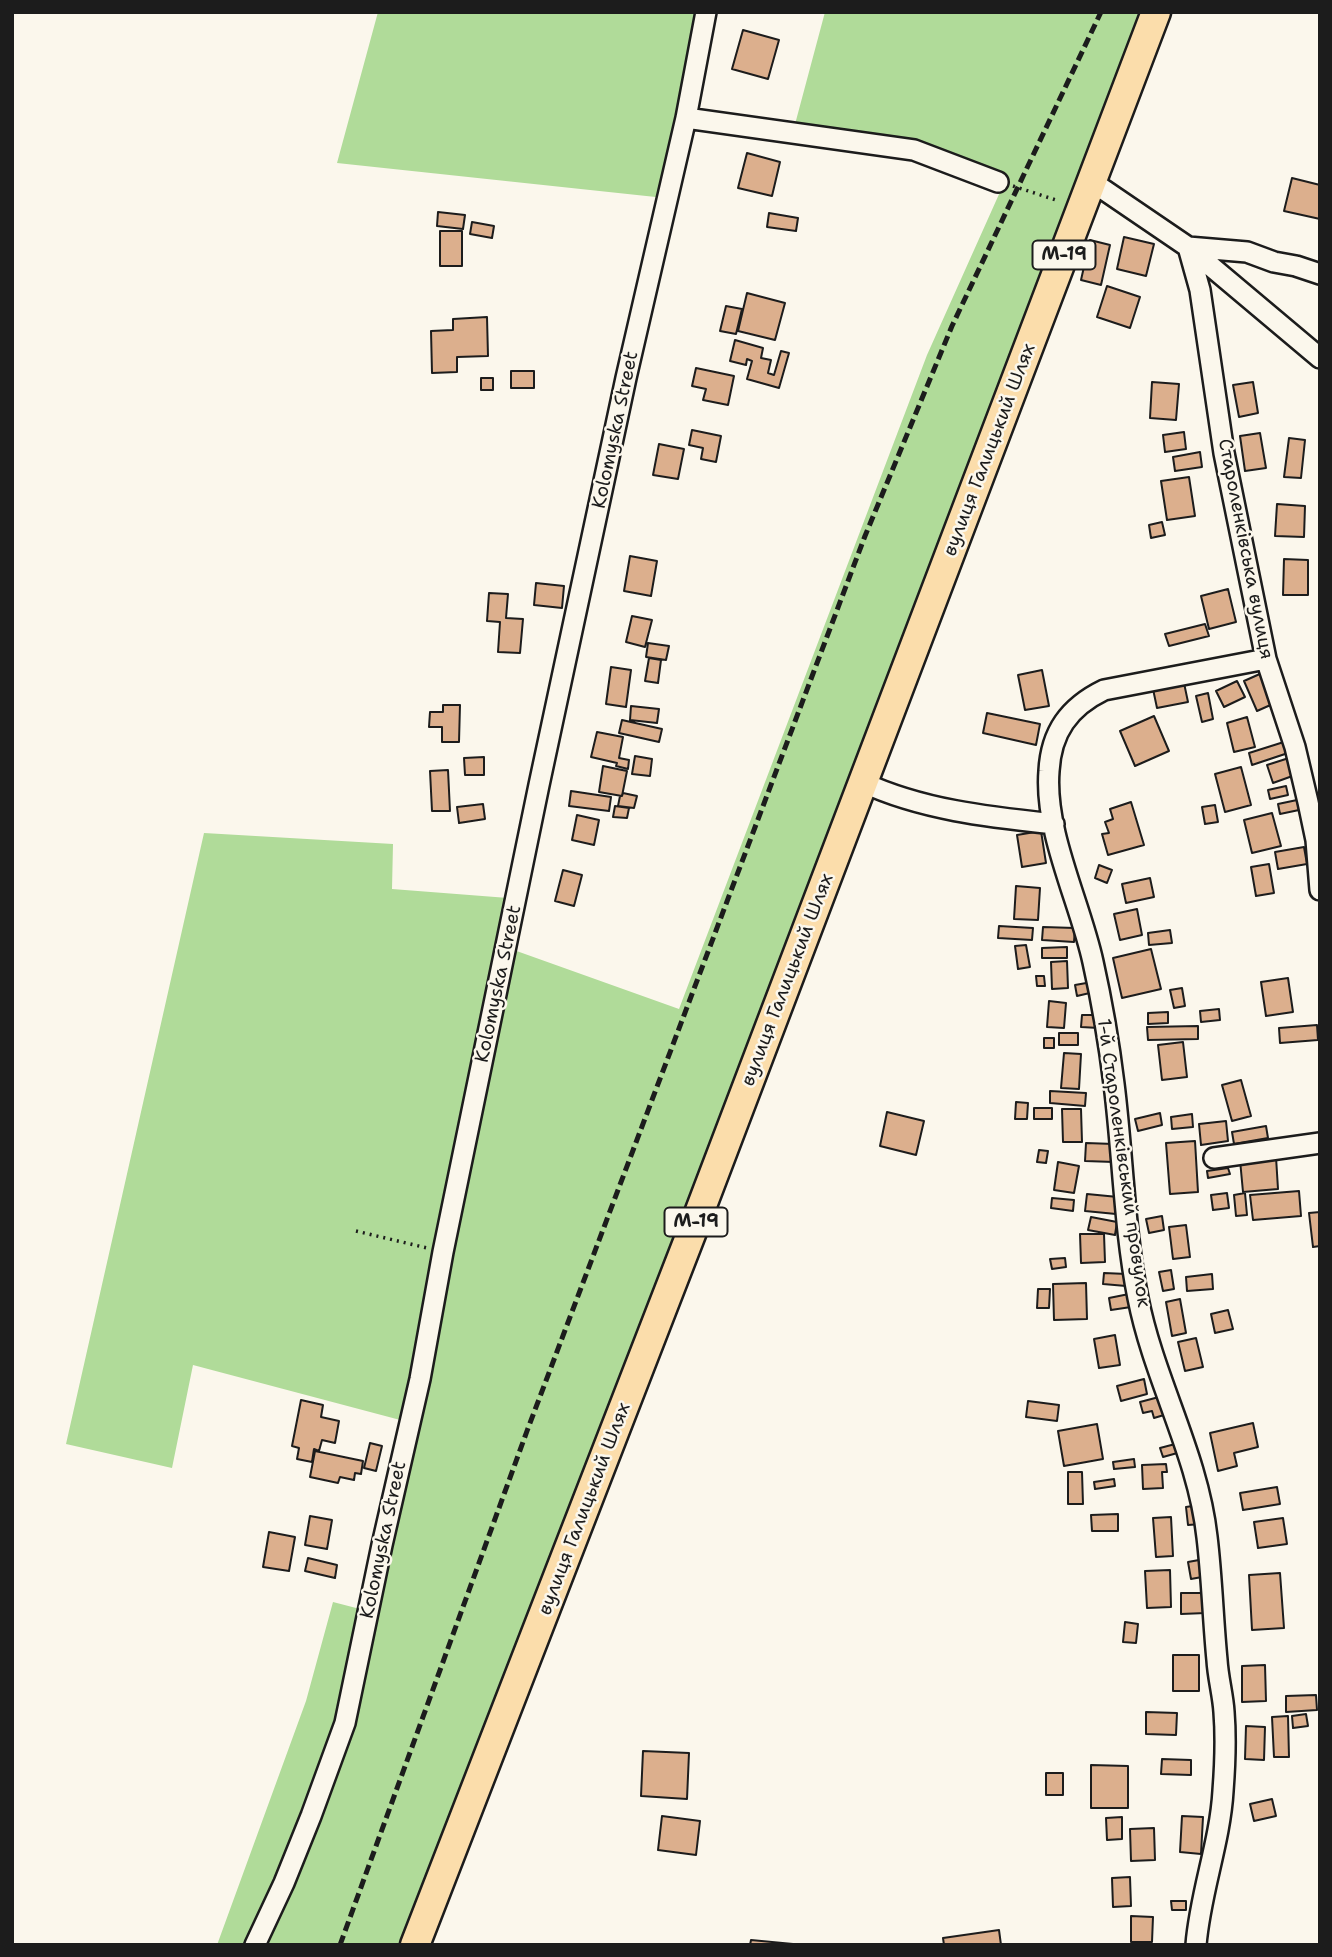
<!DOCTYPE html>
<meta charset="utf-8">
<style>
body{margin:0}
#map{position:relative;width:1332px;height:1957px;overflow:hidden;background:#fbf7ec;font-family:"Shantell Sans",sans-serif}
canvas{display:block}
.frame{position:absolute;inset:0;border:14px solid #1c1c1c;pointer-events:none}
</style>
<div id="map">
<canvas width="1332" height="1957"></canvas>
<div class="frame"></div>
</div>
<script>
const g = document.querySelector('canvas').getContext('2d');
g.lineJoin = 'round';
function paint(path, color) {
  g.fillStyle = color;
  g.fill(path, 'evenodd');
}
function trace(path, color, width, dash) {
  g.strokeStyle = color;
  g.lineWidth = width;
  g.lineCap = dash ? 'butt' : 'round';
  g.setLineDash(dash || []);
  g.stroke(path);
}
function label(font, color, halo, rows, align = 'center') {
  g.font = font + ' "Shantell Sans",sans-serif';
  g.lineWidth = 5;
  g.setLineDash([]);
  g.textBaseline = 'middle';
  g.strokeStyle = halo;
  g.fillStyle = color;
  for (const [text, x, y, turn = 0] of rows) {
    g.save();
    g.translate(x, y);
    g.rotate((+turn || 0) * Math.PI / 180);
    g.textAlign = isNaN(turn) ? turn : align;
    if (halo) g.strokeText(text, 0, 0);
    g.fillText(text, 0, 0);
    g.restore();
  }
}
const green = new Path2D(`
 M378,12H706L665,198L337,163Z
 M825,12H1165L421,1945H217L306,1701L333,1602L360,1609L404,1421L193,1365L172,1468L66,1444L204,833L393,844L392,889L521,899L511,949L679,1009L927,355L1000,192L901,152L790,143Z`);
const building = new Path2D(`
 M743,30L779,40L768,79L732,69Z
 M747,153L780,162L772,196L738,188Z
 M1292,178L1320,185V219L1284,211Z
 M438,212L465,215L463,229L437,226Z
 M769,213L798,218L796,231L767,227Z
 M472,222L494,226L492,238L470,234Z
 M440,231H462V266H440Z
 M1124,237L1154,244L1146,276L1117,269Z
 M1090,240L1110,245L1101,285L1081,280Z
 M1107,286L1140,297L1130,328L1097,317Z
 M747,293L785,303L775,340L738,331Z
 M726,306L742,309L736,334L720,331Z
 M487,317L488,356L457,357V372L432,373L431,331L453,330V319Z
 M735,340L763,348L761,358L771,360L768,373L774,375L781,351L789,353L779,388L747,379L752,361L747,359L746,365L730,361Z
 M696,368L734,376L728,405L703,400L706,389L692,386Z
 M511,371H534V388H511Z
 M481,378H493V390H481Z
 M1152,382L1179,384L1176,420L1150,418Z
 M1253,382L1258,413L1239,417L1233,385Z
 M692,430L721,436L716,462L701,459L703,448L689,445Z
 M1184,432L1186,449L1165,452L1163,435Z
 M1260,433L1266,468L1245,471L1240,436Z
 M1289,438L1305,440L1301,478L1284,477Z
 M659,444L684,449L678,479L653,475Z
 M1200,452L1202,467L1175,471L1173,457Z
 M1189,477L1195,516L1167,520L1161,481Z
 M1277,504L1305,506L1304,537L1275,536Z
 M1162,522L1165,535L1151,538L1149,525Z
 M630,556L657,561L651,596L624,591Z
 M1284,559L1308,560V595H1283Z
 M536,583L564,586L562,608L534,605Z
 M1228,589L1236,622L1209,629L1201,596Z
 M489,593L508,594L506,618L523,619L520,653L498,652L500,622L487,621Z
 M632,616L652,620L645,647L626,642Z
 M1205,624L1209,636L1169,646L1165,634Z
 M648,643L669,646L666,660L646,657Z
 M649,658L661,660L658,683L645,681Z
 M611,667L631,670L626,707L606,704Z
 M1042,670L1049,706L1025,710L1018,675Z
 M1262,673L1275,703L1257,711L1244,681Z
 M1237,681L1245,697L1224,707L1216,691Z
 M1184,683L1188,702L1157,708L1153,689Z
 M1208,693L1213,719L1202,722L1196,696Z
 M443,705H460L459,742H442V727H429L430,712H443Z
 M631,706L659,709L657,723L630,720Z
 M987,713L1040,724L1036,745L983,733Z
 M1154,716L1169,751L1135,766L1120,731Z
 M1247,717L1255,747L1234,752L1227,723Z
 M622,720L662,729L659,742L619,733Z
 M597,732L623,737L619,758L629,760L628,769L616,766L617,763L591,757Z
 M1287,741L1291,752L1252,765L1249,753Z
 M635,756L652,759L650,776L632,774Z
 M484,757V775H465L464,758Z
 M1292,757L1298,774L1273,783L1267,765Z
 M603,766L627,771L622,796L599,792Z
 M1241,767L1251,805L1225,812L1215,774Z
 M448,770L450,811H432L430,771Z
 M1286,786L1288,795L1270,799L1268,790Z
 M571,791L611,797L609,811L569,806Z
 M623,793L637,796L634,808L618,806L620,796H622Z
 M1297,800L1299,810L1280,814L1278,804Z
 M1131,802L1144,845L1108,855L1102,834L1109,833L1105,822L1113,819L1110,809Z
 M483,804L485,819L459,823L457,807Z
 M1215,805L1218,822L1205,824L1202,807Z
 M615,806L629,808L627,818L613,817Z
 M1272,813L1281,846L1252,853L1244,820Z
 M577,815L599,820L594,845L572,840Z
 M1041,831L1046,863L1022,867L1017,835Z
 M1304,847L1307,864L1278,869L1275,852Z
 M1269,864L1274,893L1256,896L1251,867Z
 M1099,865L1112,870L1107,883L1095,878Z
 M563,870L582,875L574,906L555,901Z
 M1150,878L1154,897L1126,903L1122,884Z
 M1016,886L1040,888L1038,920L1014,919Z
 M1137,909L1142,935L1120,940L1114,914Z
 M999,926L1033,928L1032,940L998,938Z
 M1043,927L1075,928L1074,942L1042,940Z
 M1170,930L1172,943L1149,945L1148,933Z
 M1026,945L1030,967L1018,969L1015,946Z
 M1067,947V958H1042V948Z
 M1151,949L1161,989L1122,998L1113,958Z
 M1067,961L1068,988L1052,989L1051,962Z
 M1036,976H1044L1045,986H1037Z
 M1288,978L1293,1012L1266,1016L1261,982Z
 M1092,982L1094,992L1077,996L1075,985Z
 M1182,988L1185,1006L1174,1008L1170,990Z
 M1049,1001L1066,1003L1064,1028L1047,1027Z
 M1219,1009L1220,1020L1201,1022L1200,1011Z
 M1168,1012V1023L1148,1024V1013Z
 M1082,1015H1099V1028L1081,1027Z
 M1317,1025L1318,1040L1280,1043L1279,1028Z
 M1198,1026V1039L1148,1040L1147,1027Z
 M1059,1033H1078V1045H1059Z
 M1044,1038H1054V1048H1044Z
 M1183,1042L1187,1077L1162,1080L1158,1045Z
 M1064,1053L1081,1054L1079,1089L1061,1088Z
 M1241,1080L1251,1116L1232,1121L1222,1085Z
 M1050,1091L1086,1093L1085,1106L1050,1103Z
 M1016,1102L1028,1103L1027,1119H1015Z
 M1034,1108H1052V1119H1034Z
 M1062,1109H1081L1082,1142H1063Z
 M887,1112L924,1121L916,1155L880,1146Z
 M1160,1113L1162,1125L1138,1131L1135,1119Z
 M1192,1114L1193,1127L1172,1129L1171,1117Z
 M1226,1121L1228,1141L1201,1145L1199,1124Z
 M1266,1126L1268,1138L1234,1144L1232,1132Z
 M1195,1141L1198,1192L1170,1194L1166,1143Z
 M1086,1143L1114,1144V1162L1085,1161Z
 M1039,1150L1048,1151L1046,1163L1037,1162Z
 M1276,1157L1278,1189L1243,1192L1240,1160Z
 M1058,1162L1079,1166L1074,1193L1054,1190Z
 M1228,1168L1230,1174L1208,1178L1207,1171Z
 M1299,1191L1301,1216L1253,1220L1250,1195Z
 M1227,1193L1229,1208L1213,1210L1211,1195Z
 M1245,1193L1247,1215L1236,1216L1234,1195Z
 M1087,1194L1118,1197L1116,1214L1085,1211Z
 M1052,1198L1074,1200L1073,1211L1051,1208Z
 M1320,1212V1246L1313,1247L1309,1213Z
 M1162,1216L1164,1230L1149,1233L1146,1219Z
 M1091,1217L1117,1222L1115,1235L1088,1230Z
 M1186,1225L1190,1257L1173,1259L1169,1227Z
 M1080,1234H1104L1105,1262L1081,1263Z
 M1065,1258L1066,1267L1052,1269L1050,1259Z
 M1171,1270L1174,1289L1163,1291L1159,1272Z
 M1104,1273L1127,1274L1126,1286L1103,1284Z
 M1212,1274L1213,1289L1187,1291L1186,1277Z
 M1086,1283L1087,1319L1054,1320L1053,1284Z
 M1038,1289H1050L1049,1308H1037Z
 M1129,1294L1131,1307L1111,1310L1109,1298Z
 M1180,1299L1186,1333L1172,1336L1166,1302Z
 M1228,1310L1233,1329L1215,1333L1211,1314Z
 M1115,1335L1120,1365L1099,1368L1094,1339Z
 M1196,1338L1203,1367L1185,1371L1178,1342Z
 M1144,1379L1147,1394L1121,1401L1117,1386Z
 M1159,1397L1164,1415L1154,1418L1152,1411L1143,1413L1140,1402Z
 M301,1400L323,1405L321,1417L339,1421L335,1443L322,1440L319,1451L314,1449L312,1462L297,1459L299,1448L292,1446Z
 M1028,1401L1059,1405L1057,1421L1026,1417Z
 M1253,1423L1258,1447L1234,1453L1237,1466L1218,1471L1210,1433Z
 M1097,1424L1103,1459L1064,1466L1058,1431Z
 M370,1443L382,1446L376,1471L364,1468Z
 M1179,1443L1181,1452L1163,1457L1160,1448Z
 M315,1451L363,1461L361,1474L355,1473L354,1480L340,1477L338,1483L310,1477Z
 M1134,1459L1135,1467L1114,1469L1113,1462Z
 M1166,1464L1167,1472H1162L1163,1488L1143,1489L1142,1465Z
 M1068,1472H1082L1083,1504H1068Z
 M1114,1479L1115,1486L1095,1489L1094,1482Z
 M1277,1487L1280,1504L1243,1510L1240,1493Z
 M1199,1505L1201,1524L1188,1525L1186,1507Z
 M1118,1514V1531H1092L1091,1515Z
 M310,1516L332,1520L327,1549L305,1545Z
 M1171,1517L1173,1556L1156,1557L1153,1518Z
 M1283,1518L1287,1544L1258,1548L1254,1522Z
 M269,1532L295,1537L289,1571L263,1567Z
 M308,1558L337,1565L335,1578L305,1571Z
 M1199,1560L1202,1577L1191,1579L1188,1562Z
 M1170,1570L1171,1607L1147,1608L1145,1571Z
 M1280,1573L1284,1628L1252,1630L1249,1575Z
 M1181,1593H1206V1613L1181,1614Z
 M1125,1622L1138,1624L1136,1643L1123,1642Z
 M1173,1655H1199V1691H1173Z
 M1265,1665L1266,1701L1242,1702V1666Z
 M1316,1695L1317,1710L1286,1712V1696Z
 M1146,1712L1177,1713L1176,1735L1146,1734Z
 M1306,1714L1308,1726L1293,1728L1292,1716Z
 M1288,1716L1289,1757H1274L1272,1717Z
 M1246,1726L1265,1727L1264,1760L1245,1759Z
 M643,1751L689,1753L687,1799L641,1796Z
 M1162,1759L1191,1760V1775L1161,1774Z
 M1091,1765L1128,1766V1808H1091Z
 M1046,1773H1063V1795H1046Z
 M1272,1799L1276,1816L1254,1821L1250,1804Z
 M662,1816L700,1821L696,1855L658,1850Z
 M1182,1816L1203,1817L1201,1854L1180,1852Z
 M1122,1817V1839L1107,1840L1106,1818Z
 M1154,1828L1155,1860L1131,1861L1130,1829Z
 M1130,1877L1131,1906L1113,1907L1112,1878Z
 M1171,1901H1186V1910H1172Z
 M1131,1916L1153,1917L1152,1942H1131Z
 M999,1930L1001,1945H944L943,1938Z
 M751,1940L793,1944V1945H750Z`);
const path = new Path2D(`
 M1013,186L1059,201
 M356,1231L427,1248`);
const minor = new Path2D(`
 M686,118L914,150L998,182
 M1091,181L1188,247L1247,252L1274,262L1296,266L1320,274
 M1188,247L1200,290L1224,453L1266,659L1295,747L1308,802L1316,840L1320,890
 M1188,247L1320,358
 M862,782C922,810 989,817 1054,824
 M1214,1158L1320,1143
 M255,1945L284,1883L311,1816L345,1723L382,1545L420,1379L443,1252L539,785L626,378L686,118L706,12
 M1196,1945C1200,1893 1220,1843 1223,1791C1225,1765 1226,1737 1224,1712C1223,1695 1218,1678 1217,1660C1213,1619 1212,1578 1207,1537C1198,1454 1154,1380 1138,1298C1124,1228 1123,1155 1114,1084C1109,1043 1102,1002 1093,962C1080,902 1044,832 1049,771C1051,732 1069,707 1104,690L1266,659`);
const highway = new Path2D(`
 M415,1945L698,1216L1156,12`);
const rail = new Path2D(`
 M340,1945L527,1431L865,536L952,326L1101,12`);
const shields = [
 [1064,255,63],
 [696,1222,63]
];
const shieldNames = [
 ["М-19",1064,255],
 ["М-19",696,1222]
];
const streetNames = [
 ["Kolomyska Street",616,430,-78],
 ["вулиця Галицький Шлях",990,450,-69],
 ["Староленківська вулиця",1245,549,79],
 ["вулиця Галицький Шлях",788,980,-69],
 ["Kolomyska Street",499,984,-78],
 ["1-й Староленківський провулок",1123,1163,82],
 ["вулиця Галицький Шлях",585,1509,-69],
 ["Kolomyska Street",384,1540,-78]
];
paint(green, '#b0db99');
paint(building, '#dcaf8d');
trace(building, '#1c1c1c', 2);
trace(minor, '#1c1c1c', 24);
trace(highway, '#1c1c1c', 33);
trace(path, '#1c1c1c', 3.5, [2, 5]);
trace(minor, '#fbf7ec', 19);
trace(highway, '#fbddab', 28);
trace(rail, '#1c1c1c', 5, [10, 5]);
for (const [x, y, w] of shields) {
  const box = new Path2D();
  box.roundRect(x - w / 2, y - 14.5, w, 29, 5);
  g.fillStyle = '#fbf7ec';
  g.fill(box);
  trace(box, '#1c1c1c', 2);
}
label('bold 18px', '#1c1c1c', null, shieldNames);
label('19px', '#1c1c1c', '#fbf7ec', streetNames);
</script>
